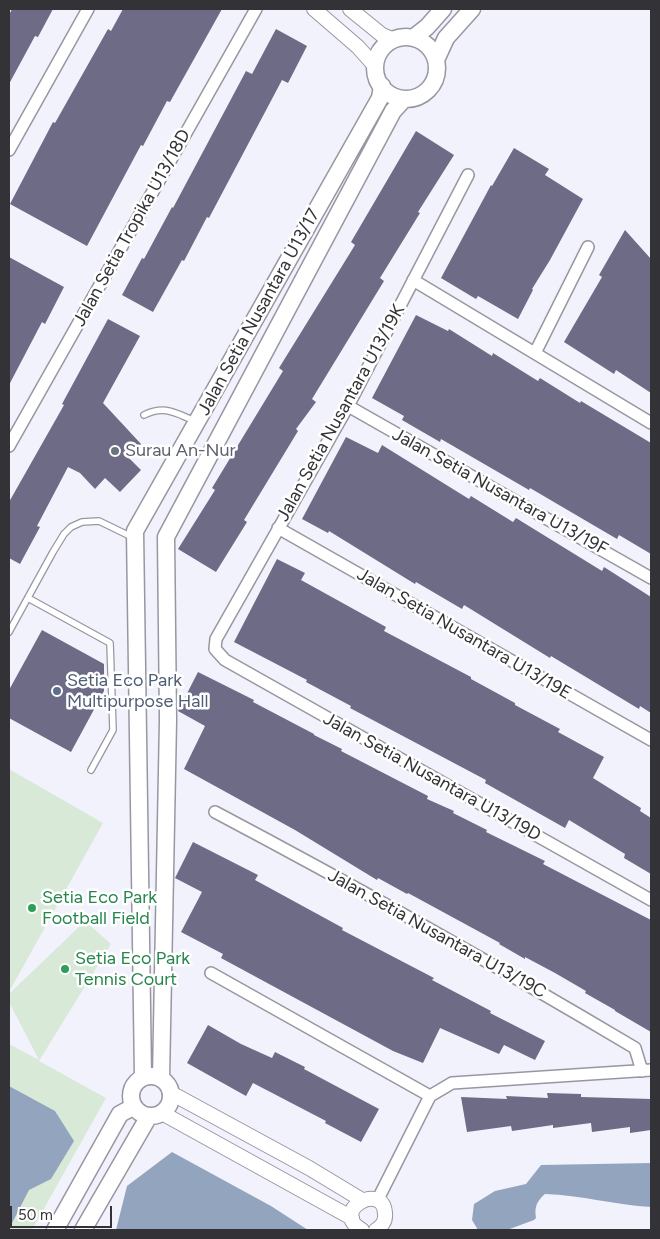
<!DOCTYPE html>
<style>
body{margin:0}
#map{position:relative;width:660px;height:1239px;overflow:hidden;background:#f2f2fd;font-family:Figtree,sans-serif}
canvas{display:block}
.frame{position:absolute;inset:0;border:10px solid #333337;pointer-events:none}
.scale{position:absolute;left:10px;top:1206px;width:102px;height:22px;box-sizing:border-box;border:2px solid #333337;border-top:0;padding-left:6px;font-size:15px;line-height:18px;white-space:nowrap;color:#333337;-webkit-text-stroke:4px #fff;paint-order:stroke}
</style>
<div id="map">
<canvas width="660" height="1239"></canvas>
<div class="frame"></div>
<div class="scale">50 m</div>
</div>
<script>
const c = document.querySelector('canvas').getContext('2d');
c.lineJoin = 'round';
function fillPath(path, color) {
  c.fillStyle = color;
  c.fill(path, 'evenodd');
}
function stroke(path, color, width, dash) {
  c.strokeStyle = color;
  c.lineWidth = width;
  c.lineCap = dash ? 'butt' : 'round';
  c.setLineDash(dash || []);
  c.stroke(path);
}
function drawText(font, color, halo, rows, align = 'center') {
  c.font = font + ' Figtree,sans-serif';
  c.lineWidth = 5;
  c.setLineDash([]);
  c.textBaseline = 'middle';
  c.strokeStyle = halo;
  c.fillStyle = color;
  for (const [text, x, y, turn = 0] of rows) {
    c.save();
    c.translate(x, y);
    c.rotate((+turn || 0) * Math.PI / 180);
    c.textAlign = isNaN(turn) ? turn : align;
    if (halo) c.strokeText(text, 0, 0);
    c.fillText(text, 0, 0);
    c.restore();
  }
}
const green = new Path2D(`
 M 9,769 L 103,823 L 9,992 Z
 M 85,921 L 111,944 L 39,1061 L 106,1098 L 32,1230 L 9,1230 L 9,1044 L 39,1060 L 9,1002 L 9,994 Z`);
const water = new Path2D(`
 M 9,1086 L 55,1111 L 74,1141 L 51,1179 L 29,1190 L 9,1229 Z
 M 172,1152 L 271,1206 L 308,1230 L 116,1230 L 127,1186 Z
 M 651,1163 L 651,1207 C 615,1205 581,1195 545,1194 C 537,1201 534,1207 536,1218 L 534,1220 L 507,1230 L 478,1230 L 472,1220 L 474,1204 L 495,1191 L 526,1184 L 541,1165 Z`);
const building = new Path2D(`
 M 12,9 L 53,9 L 38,37 L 35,36 L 9,84 L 9,15 Z
 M 123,9 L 222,9 L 170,102 L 167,101 L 143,146 L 141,145 L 87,246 L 10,204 L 53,122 L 55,123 L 108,29 L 111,31 Z
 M 276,29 L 307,46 L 288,83 L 282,80 L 209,218 L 207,217 L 184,261 L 182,260 L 153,312 L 122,295 L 142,258 L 144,259 L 172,207 L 173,208 L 246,71 L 252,74 Z
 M 416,131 L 454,155 L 418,212 L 420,213 L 380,278 L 384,281 L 312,399 L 316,402 L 296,429 L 298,431 L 244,520 L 247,522 L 216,572 L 178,549 L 215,490 L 212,488 L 283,371 L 279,368 L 355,245 L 351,242 Z
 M 514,148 L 549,169 L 545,175 L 583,199 L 550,260 L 532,289 L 533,290 L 518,319 L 478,296 L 476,299 L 441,278 L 491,185 L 492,186 Z
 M 625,230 L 651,259 L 651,393 L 616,370 L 614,374 L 564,342 L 602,277 L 599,275 Z
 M 9,257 L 64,287 L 45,324 L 42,322 L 9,385 Z
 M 416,315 L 448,331 L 449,329 L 492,356 L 493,353 L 538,381 L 540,378 L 580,403 L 581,401 L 651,443 L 651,554 L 619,535 L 617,539 L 530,488 L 529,490 L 441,439 L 440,442 L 402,420 L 404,416 L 372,398 Z
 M 108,319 L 140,336 L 103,403 L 141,444 L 128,457 L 141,470 L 120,492 L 105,478 L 95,489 L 80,473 L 68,467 L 37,526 L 40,527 L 20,564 L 9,558 L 9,502 L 64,405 L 62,404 Z
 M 346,437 L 378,453 L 382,445 L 469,499 L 471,496 L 513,522 L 516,518 L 602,571 L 604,567 L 651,597 L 651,713 L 640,706 L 639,709 L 551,656 L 550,658 L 464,605 L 462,609 L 416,582 L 415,584 L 329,531 L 328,533 L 302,519 Z
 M 277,559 L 305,573 L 301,580 L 386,627 L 384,631 L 471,677 L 471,679 L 515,703 L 515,705 L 560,729 L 558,732 L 604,757 L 593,778 L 641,808 L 640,811 L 651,818 L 651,874 L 624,858 L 625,854 L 569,820 L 565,828 L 485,783 L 486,780 L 350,708 L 351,706 L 306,682 L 307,680 L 234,642 Z
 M 42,630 L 104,664 L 104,691 L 71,752 L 9,718 L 9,690 Z
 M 198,672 L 254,700 L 253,702 L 314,734 L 314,735 L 342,749 L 341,751 L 428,796 L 427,799 L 454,811 L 453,813 L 487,830 L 486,832 L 545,861 L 543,864 L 651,920 L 651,1032 L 615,1011 L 615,1010 L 585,993 L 586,991 L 555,973 L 525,957 L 525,959 L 499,944 L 500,943 L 408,893 L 407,894 L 378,878 L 377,880 L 295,830 L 184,769 L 205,726 L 178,711 Z
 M 193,842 L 258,875 L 255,880 L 343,928 L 342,930 L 434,978 L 432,980 L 491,1011 L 490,1013 L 545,1041 L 535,1060 L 504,1045 L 499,1054 L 440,1028 L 423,1063 L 393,1051 L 221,958 L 223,954 L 181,932 L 202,892 L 175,878 Z
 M 208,1025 L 241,1044 L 272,1058 L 275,1052 L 305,1067 L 304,1069 L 379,1109 L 361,1142 L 325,1123 L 326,1121 L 253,1083 L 246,1096 L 187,1063 Z
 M 547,1093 L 581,1094 L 581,1097 L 651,1099 L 651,1130 L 630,1133 L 630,1127 L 592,1132 L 591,1123 L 553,1128 L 553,1125 L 512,1131 L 511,1126 L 467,1132 L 461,1097 L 507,1099 L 506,1096 L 548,1098 Z`);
const service = new Path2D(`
 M 144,415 C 165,405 175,413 195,421
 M 28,598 L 110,643 L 113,730 L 91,770
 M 9,632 L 53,552 L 64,534 L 71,527 L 82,522 L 99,521 L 132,537`);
const minor = new Path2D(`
 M 9,150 L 88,9
 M 468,175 L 348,406 L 216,639 L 215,649 L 225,660 L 651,900
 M 413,280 L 651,423
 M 535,353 L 588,247
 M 348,406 L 651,578
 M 9,446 L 256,9
 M 278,528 L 651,740
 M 215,812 C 357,887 497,966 635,1048 L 642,1071
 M 211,973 L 430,1096
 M 377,1201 L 430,1096 L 452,1083 L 651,1070`);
const tertiary = new Path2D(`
 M 314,9 L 358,47 L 375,66
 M 350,9 L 382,35 L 394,40
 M 171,1093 L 309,1168 L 362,1200
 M 162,1113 L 352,1218
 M 362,1230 C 328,1211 384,1180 385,1214 C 386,1221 381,1227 376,1230`);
const secondary = new Path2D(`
 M375 68a31 31 0 1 1 62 0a31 31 0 1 1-62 0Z
 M 413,38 L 427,27 L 443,9
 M 436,60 L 446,38 L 472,9
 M131 1096a20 20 0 1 1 40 0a20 20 0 1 1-40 0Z
 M 143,1077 L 135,531 L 380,98 L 382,86
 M 161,1078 L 168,720 L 166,537 L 393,111 L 404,99
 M 55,1230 L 120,1114 L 133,1107
 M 83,1230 L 149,1116`);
const markers = [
 [115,451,5,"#6b7280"],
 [57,691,5,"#5c6f8a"],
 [32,908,5,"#2e9e5b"],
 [65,969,5,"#2e9e5b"]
];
const streetNames = [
 ["Jalan Setia Tropika U13/18D",132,228,-61],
 ["Jalan Setia Nusantara U13/17",259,312,-61],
 ["Jalan Setia Nusantara U13/19K",341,413,-61],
 ["Jalan Setia Nusantara U13/19F",500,492,29],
 ["Jalan Setia Nusantara U13/19E",464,634,30],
 ["Jalan Setia Nusantara U13/19D",432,777,29],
 ["Jalan Setia Nusantara U13/19C",437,934,29]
];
const worshipNames = [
 ["Surau An-Nur",125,451]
];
const serviceNames = [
 ["Setia Eco Park",67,681],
 ["Multipurpose Hall",67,702]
];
const leisureNames = [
 ["Setia Eco Park",42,898],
 ["Football Field",42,919],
 ["Setia Eco Park",75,959],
 ["Tennis Court",75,980]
];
fillPath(green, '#d9e9d8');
fillPath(water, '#93a5be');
fillPath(building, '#6d6b86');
stroke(service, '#9897a1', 8);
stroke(minor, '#9897a1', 14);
stroke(tertiary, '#9897a1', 16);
stroke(secondary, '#9897a1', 19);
stroke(service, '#fff', 5.5);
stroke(minor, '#fff', 11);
stroke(tertiary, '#fff', 14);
stroke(secondary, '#fff', 16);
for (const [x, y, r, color] of markers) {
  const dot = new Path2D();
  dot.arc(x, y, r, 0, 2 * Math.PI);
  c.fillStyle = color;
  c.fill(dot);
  stroke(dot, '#fff', 2);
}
drawText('18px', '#333337', '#fff', streetNames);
drawText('18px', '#5b616d', '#fff', worshipNames, 'left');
drawText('18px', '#4e5e75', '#fff', serviceNames, 'left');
drawText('18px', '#27864d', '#fff', leisureNames, 'left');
</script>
